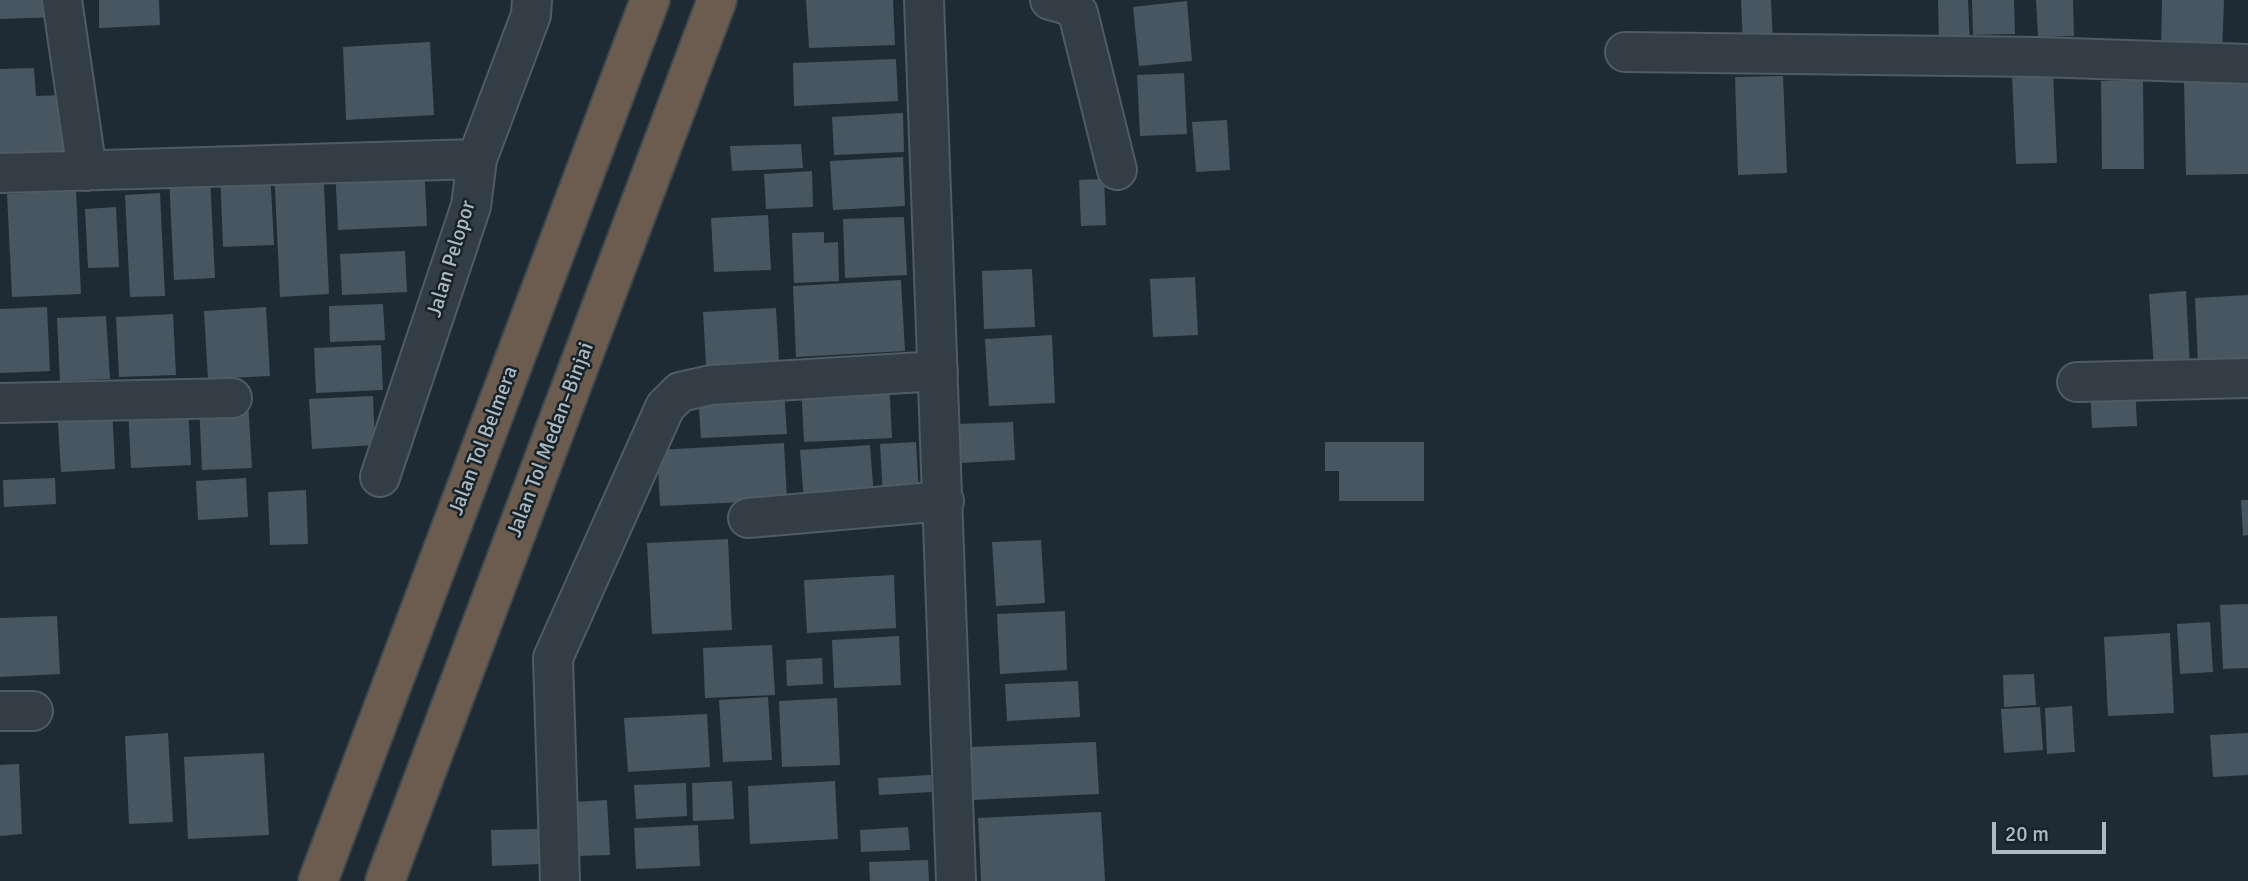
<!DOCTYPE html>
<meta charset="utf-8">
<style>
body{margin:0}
#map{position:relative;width:2248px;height:881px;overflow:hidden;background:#1f2b34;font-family:Signika,sans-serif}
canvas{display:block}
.scale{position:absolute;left:1992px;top:822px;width:114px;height:32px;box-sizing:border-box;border:4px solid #acb8c2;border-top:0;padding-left:9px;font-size:21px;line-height:24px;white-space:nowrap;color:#acb8c2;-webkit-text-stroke:5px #182229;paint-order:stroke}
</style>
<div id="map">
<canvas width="2248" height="881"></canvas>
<div class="scale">20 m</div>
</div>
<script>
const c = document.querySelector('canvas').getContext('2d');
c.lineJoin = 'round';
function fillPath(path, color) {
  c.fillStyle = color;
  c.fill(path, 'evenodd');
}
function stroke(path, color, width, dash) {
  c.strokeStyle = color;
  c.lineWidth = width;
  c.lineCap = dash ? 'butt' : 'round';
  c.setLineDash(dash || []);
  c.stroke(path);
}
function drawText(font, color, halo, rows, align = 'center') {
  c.font = font + ' Signika,sans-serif';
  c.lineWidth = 5;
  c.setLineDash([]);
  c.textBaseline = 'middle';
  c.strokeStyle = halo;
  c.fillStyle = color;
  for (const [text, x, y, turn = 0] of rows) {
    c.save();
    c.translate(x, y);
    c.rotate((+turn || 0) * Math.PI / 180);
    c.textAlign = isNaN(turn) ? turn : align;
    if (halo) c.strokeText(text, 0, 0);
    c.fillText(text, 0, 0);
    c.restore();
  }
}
const building = new Path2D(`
 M 0,0 L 56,0 L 57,17 L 0,19 Z
 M 99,0 L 159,0 L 160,25 L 99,28 Z
 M 806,0 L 893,0 L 895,45 L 809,48 Z
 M 1741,0 L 1771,0 L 1773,43 L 1743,45 Z
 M 1938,0 L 1968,0 L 1970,45 L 1939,47 Z
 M 1972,0 L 2014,0 L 2015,34 L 1973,35 Z
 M 2036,0 L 2073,0 L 2074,36 L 2038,37 Z
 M 2162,0 L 2224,0 L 2222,53 L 2161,52 Z
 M 1187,1 L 1192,61 L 1139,66 L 1133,7 Z
 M 430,42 L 434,115 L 346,120 L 343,47 Z
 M 896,59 L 898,101 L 794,106 L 793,63 Z
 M 34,68 L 36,96 L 63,95 L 65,152 L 0,155 L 0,69 Z
 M 1184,73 L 1187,134 L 1140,136 L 1137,75 Z
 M 2053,73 L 2057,163 L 2016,164 L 2012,75 Z
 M 1783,76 L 1787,173 L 1738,175 L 1735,77 Z
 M 2143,80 L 2144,169 L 2102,169 L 2101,81 Z
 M 2248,81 L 2248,174 L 2186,175 L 2184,82 Z
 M 903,113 L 904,152 L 834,155 L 832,117 Z
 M 1227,120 L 1230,170 L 1196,172 L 1192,122 Z
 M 801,144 L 803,168 L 732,171 L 730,146 Z
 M 903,157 L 905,206 L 833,210 L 830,161 Z
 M 424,161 L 427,226 L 338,230 L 335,166 Z
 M 323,165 L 329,294 L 280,297 L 274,167 Z
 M 270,169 L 274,245 L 223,247 L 220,171 Z
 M 812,171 L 813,207 L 766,209 L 764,174 Z
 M 210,176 L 215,278 L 174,280 L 169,178 Z
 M 1104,179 L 1106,225 L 1081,226 L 1079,180 Z
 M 76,190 L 81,294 L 12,297 L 7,194 Z
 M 160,193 L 165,296 L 130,297 L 125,195 Z
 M 116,207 L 119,267 L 88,268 L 85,209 Z
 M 768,215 L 771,270 L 714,272 L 711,218 Z
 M 904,217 L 907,275 L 845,278 L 843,219 Z
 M 824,232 L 824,243 L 838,242 L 839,281 L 794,283 L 792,233 Z
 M 405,251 L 407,292 L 342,295 L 340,254 Z
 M 1032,269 L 1035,327 L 984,329 L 982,271 Z
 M 1195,277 L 1198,335 L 1153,337 L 1150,279 Z
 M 901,280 L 905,351 L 796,357 L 793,286 Z
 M 2186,291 L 2190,367 L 2154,369 L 2149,294 Z
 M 2248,295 L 2248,361 L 2198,363 L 2195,298 Z
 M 383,304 L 385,340 L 330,342 L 329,306 Z
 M 47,307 L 50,371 L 0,373 L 0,309 Z
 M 266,307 L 270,376 L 208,379 L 204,311 Z
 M 776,308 L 779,361 L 706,365 L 703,312 Z
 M 173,314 L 176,375 L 119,377 L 116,317 Z
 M 106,316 L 110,379 L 60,381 L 57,318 Z
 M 1052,335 L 1055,403 L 989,406 L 985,339 Z
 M 381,345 L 383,390 L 316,393 L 314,348 Z
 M 889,380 L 892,438 L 804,442 L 801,384 Z
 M 2135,383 L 2137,426 L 2092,428 L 2090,385 Z
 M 784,390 L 787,434 L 701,438 L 698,394 Z
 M 373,396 L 375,445 L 312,449 L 309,399 Z
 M 248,400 L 252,468 L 202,470 L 199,403 Z
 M 188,405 L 191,465 L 131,468 L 128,408 Z
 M 112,406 L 115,469 L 61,472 L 57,408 Z
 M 1013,422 L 1015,460 L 959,463 L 958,424 Z
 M 916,442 L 919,495 L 883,497 L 880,444 Z
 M 1325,442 L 1424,442 L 1424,501 L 1339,501 L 1339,471 L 1325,471 Z
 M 784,443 L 787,500 L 660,506 L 657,450 Z
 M 870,445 L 874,497 L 804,502 L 800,450 Z
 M 55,478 L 56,504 L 4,507 L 3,480 Z
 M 246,478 L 248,517 L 198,520 L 196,481 Z
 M 306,490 L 308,544 L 270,545 L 268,492 Z
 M 2241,500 L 2248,500 L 2248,535 L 2243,536 Z
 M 728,539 L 732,630 L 652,634 L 647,543 Z
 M 1041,540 L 1045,603 L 996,606 L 992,542 Z
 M 894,575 L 896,628 L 807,633 L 804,580 Z
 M 2248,604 L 2248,668 L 2223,669 L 2220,605 Z
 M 1065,611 L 1067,670 L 1000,674 L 997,614 Z
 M 57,616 L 60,674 L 0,677 L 0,618 Z
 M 2210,622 L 2213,672 L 2180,674 L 2177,624 Z
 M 2170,633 L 2174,713 L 2108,716 L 2104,637 Z
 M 899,636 L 901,685 L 834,688 L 832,640 Z
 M 772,645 L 775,695 L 705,698 L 703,648 Z
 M 822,658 L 823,684 L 787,686 L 786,660 Z
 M 2034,674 L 2036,705 L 2004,707 L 2003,675 Z
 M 1078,681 L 1080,717 L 1007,721 L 1005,684 Z
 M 768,697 L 772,760 L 723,762 L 719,700 Z
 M 837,698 L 840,765 L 782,767 L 779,701 Z
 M 2072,706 L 2075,752 L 2047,754 L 2045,708 Z
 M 2040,707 L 2043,750 L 2004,753 L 2001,709 Z
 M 707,714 L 710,767 L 628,772 L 624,718 Z
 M 168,733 L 173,822 L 129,824 L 125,736 Z
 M 2248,733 L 2248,775 L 2213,777 L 2210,735 Z
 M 1096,742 L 1099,794 L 972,800 L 970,747 Z
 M 264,753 L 269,835 L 188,839 L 184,757 Z
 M 19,764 L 22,834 L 0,836 L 0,765 Z
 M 931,775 L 932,792 L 879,795 L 878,778 Z
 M 732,781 L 734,819 L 693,821 L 692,783 Z
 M 835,781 L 838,839 L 750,844 L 748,786 Z
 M 686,783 L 687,816 L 636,819 L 634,785 Z
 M 607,800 L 610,855 L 576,856 L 574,802 Z
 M 1101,812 L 1105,881 L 981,881 L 978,818 Z
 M 698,825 L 700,866 L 636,869 L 634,828 Z
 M 908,827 L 910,850 L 861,852 L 860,830 Z
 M 539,829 L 540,864 L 492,866 L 491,830 Z
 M 928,860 L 929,881 L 870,881 L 869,862 Z`);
const minor = new Path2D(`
 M 62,0 L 87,171
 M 924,0 L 956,881
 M 1050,0 L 1068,5 L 1078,13 L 1117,170
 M 1625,52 L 2038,57 L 2248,64
 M 0,173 L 477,159
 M 2077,382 L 2248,378
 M 0,403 L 232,398
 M 380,477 L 471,206 L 477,159 L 531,15 L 532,0
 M 748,518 L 944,501
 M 0,711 L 33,711
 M 560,881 L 553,658 L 665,407 L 680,392 L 711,385 L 938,371`);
const highway = new Path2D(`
 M 318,881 L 650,0
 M 385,881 L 717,0`);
const streetNames = [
 ["Jalan Pelopor",452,259,-73],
 ["Jalan Tol Medan–Binjai",551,440,-69],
 ["Jalan Tol Belmera",484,441,-69]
];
fillPath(building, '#475660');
stroke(minor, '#505b63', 42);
stroke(highway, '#3d484f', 42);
stroke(minor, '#323d45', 38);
stroke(highway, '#6b5c4f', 38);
drawText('21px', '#acb8c2', '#182229', streetNames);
</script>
